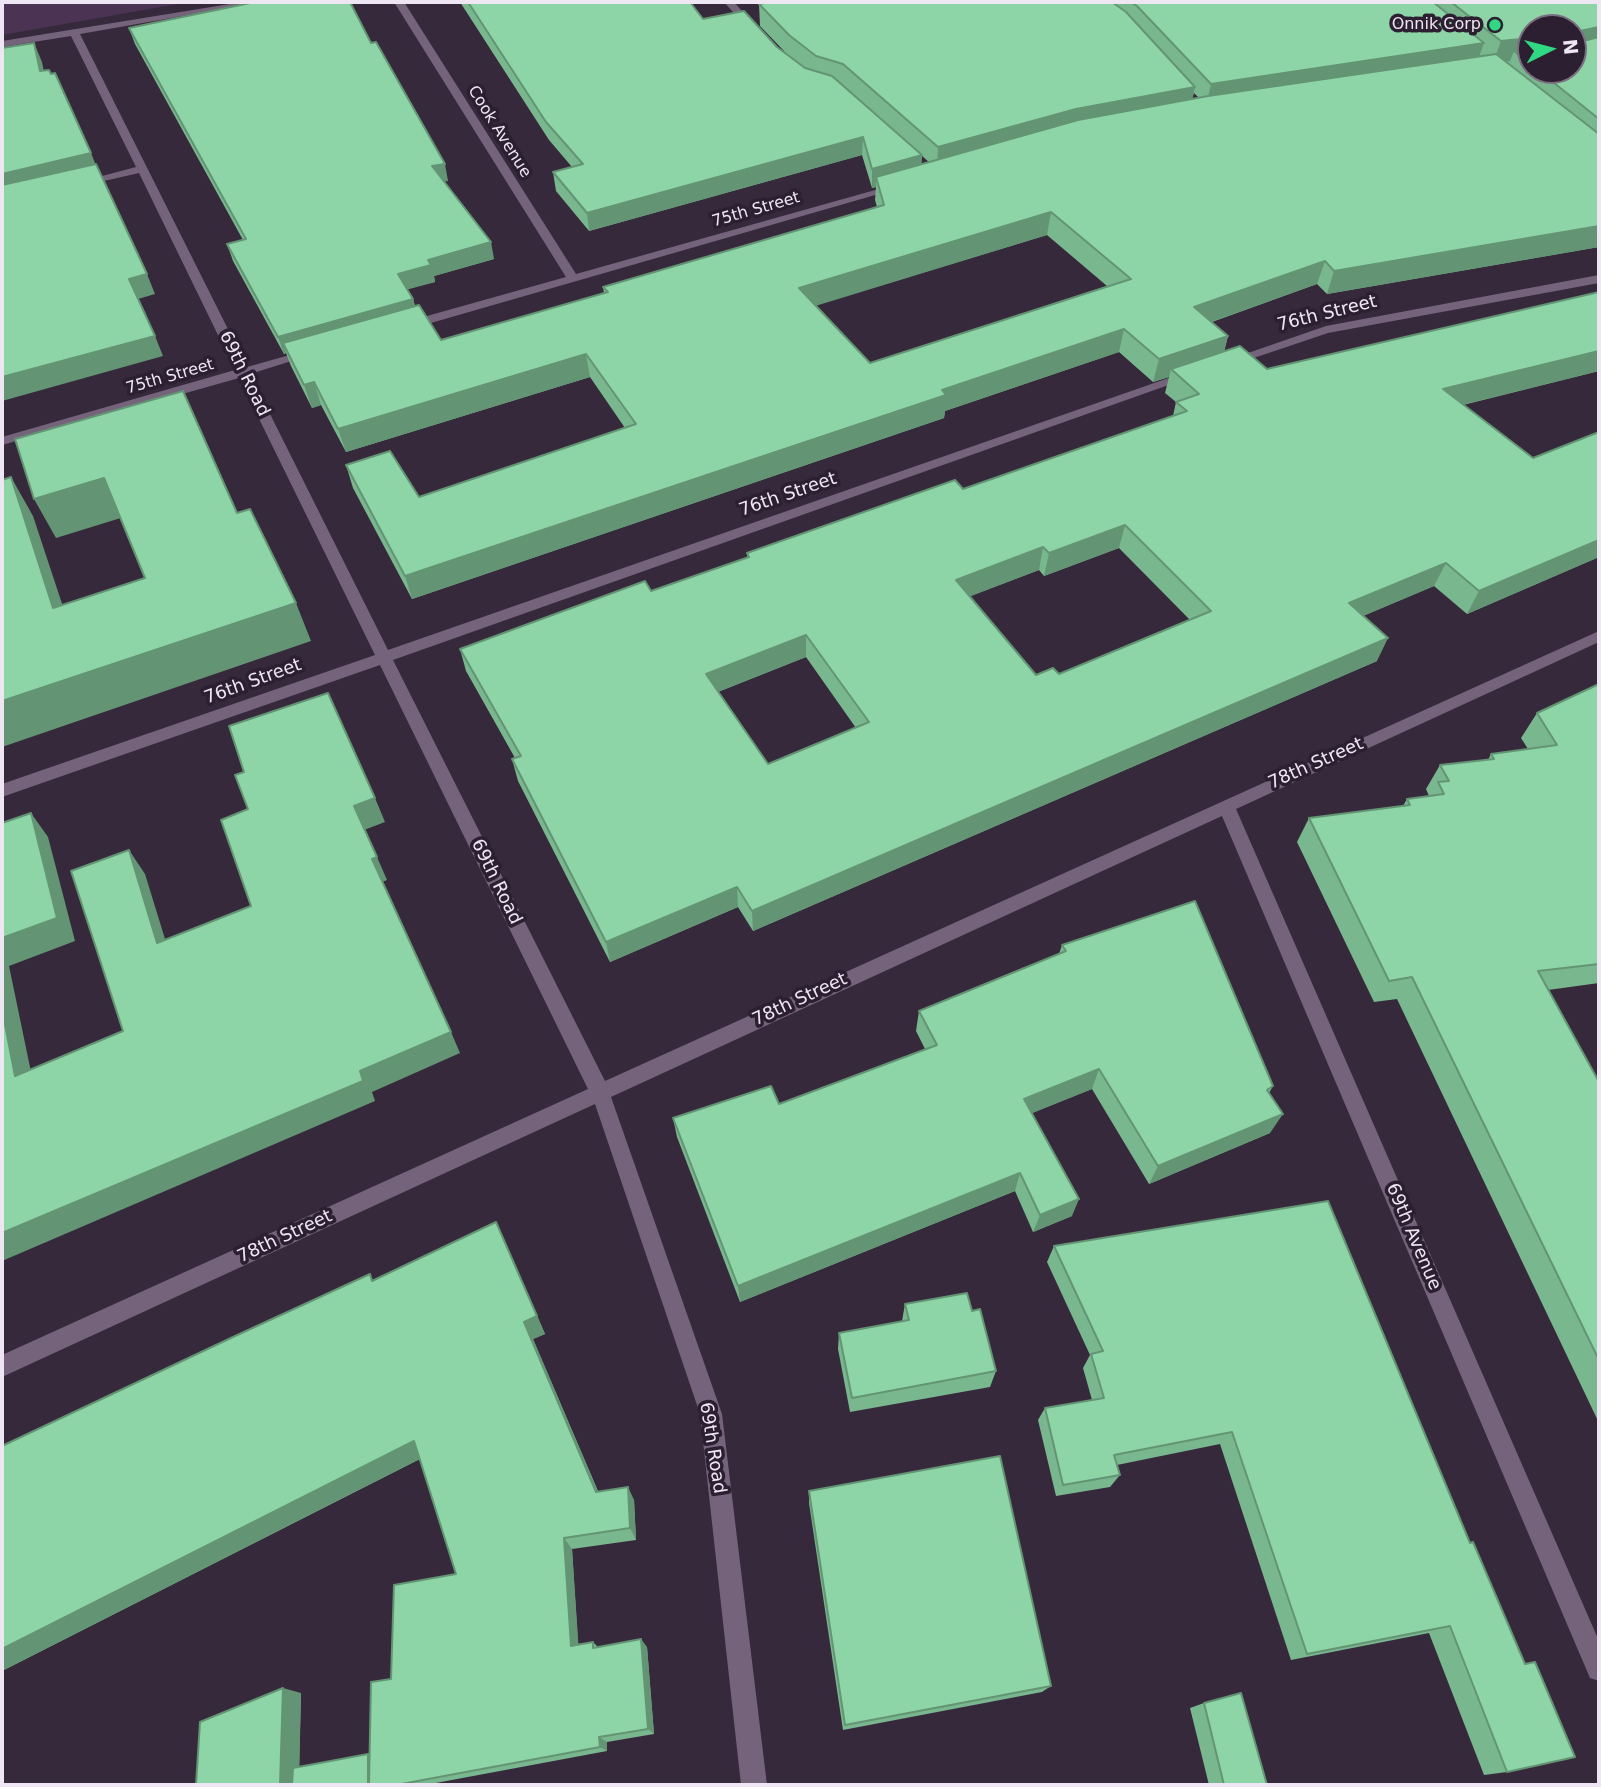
<!DOCTYPE html>
<style>
body{margin:0}
#map{position:relative;width:1601px;height:1787px;overflow:hidden;background:#37293c;font-family:"DejaVu Sans",sans-serif}
canvas{display:block}
.frame{position:absolute;inset:0;border:4px solid #efe6f3;pointer-events:none}
.north{position:absolute;left:1517px;top:14px;width:70px;height:70px;box-sizing:border-box;background:#2d1f32;border:2px solid #7b6f7f;border-radius:50%;rotate:84deg;font-size:19px;font-weight:700;line-height:28px;text-align:center;color:#efe6f3}
.north::after{content:'';display:block;margin:auto;width:24px;height:32px;background:#2fd883;clip-path:polygon(50% 0,100% 100%,50% 72%,0 100%)}
</style>
<div id="map">
<canvas width="1601" height="1787"></canvas>
<div class="frame"></div>
<div class="north">N</div>
</div>
<script>
const c = document.querySelector('canvas').getContext('2d');
c.lineJoin = 'round';
function fillPath(path, color) {
  c.fillStyle = color;
  c.fill(path, 'evenodd');
}
function stroke(path, color, width, dash) {
  c.strokeStyle = color;
  c.lineWidth = width;
  c.lineCap = dash ? 'butt' : 'round';
  c.setLineDash(dash || []);
  c.stroke(path);
}
function drawText(font, color, halo, rows, align = 'center') {
  c.font = font + ' "DejaVu Sans",sans-serif';
  c.lineWidth = 7;
  c.setLineDash([]);
  c.textBaseline = 'middle';
  c.strokeStyle = halo;
  c.fillStyle = color;
  for (const [text, x, y, turn = 0] of rows) {
    c.save();
    c.translate(x, y);
    c.rotate((+turn || 0) * Math.PI / 180);
    c.textAlign = isNaN(turn) ? turn : align;
    if (halo) c.strokeText(text, 0, 0);
    c.fillText(text, 0, 0);
    c.restore();
  }
}
const green = new Path2D(`
 M 2,2 L 189,2 L 2,35 Z`);
const minor = new Path2D(`
 M 242,2 L 263,2 L 80,34 L 247,367 L 311,349 L 317,353 L 250,374 L 388,650 L 1183,373 L 1188,372 L 1194,376 L 393,660 L 605,1081 L 1599,631 L 1599,642 L 1236,809 L 1599,1641 L 1599,1681 L 1590,1678 L 1222,816 L 611,1097 L 722,1414 L 767,1785 L 741,1785 L 700,1414 L 595,1104 L 2,1377 L 2,1355 L 588,1089 L 380,665 L 2,797 L 2,784 L 375,655 L 239,378 L 2,445 L 2,437 L 235,370 L 139,173 L 82,186 L 76,183 L 136,167 L 71,36 L 2,47 L 2,41 Z
 M 394,2 L 404,2 L 576,274 L 893,185 L 903,187 L 410,329 L 402,329 L 402,323 L 566,277 Z
 M 724,2 L 734,2 L 755,26 L 755,30 L 749,30 Z
 M 1599,275 L 1599,283 L 1328,333 L 1233,365 L 1222,362 L 1326,326 Z`);
const wall = new Path2D(`
 M 460,2 L 690,2 L 703,19 L 777,47 L 785,52 L 760,26 L 759,4 L 771,2 L 1599,2 L 1599,247 L 1327,294 L 1317,284 L 1212,322 L 1228,336 L 1224,352 L 1267,369 L 1599,292 L 1599,371 L 1463,405 L 1533,458 L 1599,432 L 1599,557 L 1467,614 L 1434,586 L 1363,616 L 1377,661 L 753,931 L 738,907 L 610,962 L 518,781 L 512,759 L 515,758 L 466,671 L 460,649 L 651,591 L 747,557 L 747,553 L 963,489 L 1173,416 L 1176,402 L 1165,393 L 1169,377 L 1153,382 L 1119,352 L 945,411 L 944,418 L 412,599 L 353,488 L 346,465 L 419,497 L 625,428 L 590,377 L 346,452 L 321,405 L 312,408 L 291,366 L 286,353 L 284,354 L 233,261 L 227,244 L 243,240 L 135,44 L 129,28 L 371,43 L 448,181 L 444,181 L 494,259 L 434,276 L 435,282 L 407,289 L 413,299 L 415,306 L 441,340 L 604,293 L 603,287 L 877,207 L 875,200 L 876,187 L 872,188 L 862,155 L 589,231 L 556,191 L 553,172 L 572,167 L 549,140 ZM 1531,28 L 1573,70 L 1531,70 ZM 1194,93 L 1198,97 L 1198,98 L 1192,99 ZM 922,156 L 929,162 L 921,164 ZM 1047,235 L 1107,286 L 870,363 L 816,305 ZM 1119,548 L 1190,620 L 1059,674 L 1036,675 L 970,596 L 1039,570 L 1044,576 ZM 806,657 L 856,728 L 768,764 L 718,692 Z
 M 1599,684 L 1599,983 L 1548,990 L 1599,1082 L 1599,1423 L 1397,999 L 1374,1002 L 1297,842 L 1309,818 L 1403,806 L 1407,799 L 1429,796 L 1426,789 L 1440,765 L 1488,760 L 1491,754 L 1528,749 L 1521,738 L 1537,713 Z
 M 1062,945 L 1273,1086 L 1269,1093 L 1270,1133 L 1149,1184 L 1092,1089 L 1031,1113 L 1072,1216 L 1033,1232 L 1015,1191 L 740,1302 L 677,1137 L 673,1118 L 779,1104 L 925,1049 L 916,1031 L 919,1011 L 1059,954 Z
 M 1328,1201 L 1507,1772 L 1484,1775 L 1429,1633 L 1291,1660 L 1220,1444 L 1117,1465 L 1120,1475 L 1110,1487 L 1056,1496 L 1038,1420 L 1045,1408 L 1092,1400 L 1083,1368 L 1090,1355 L 1047,1262 L 1054,1246 Z
 M 496,1222 L 545,1334 L 533,1339 L 598,1491 L 634,1500 L 636,1540 L 572,1549 L 578,1644 L 593,1642 L 598,1647 L 647,1647 L 654,1734 L 607,1742 L 607,1751 L 425,1785 L 196,1785 L 301,1693 L 299,1767 L 370,1755 L 391,1679 L 456,1574 L 420,1459 L 2,1671 L 2,1446 L 374,1280 Z
 M 905,1304 L 972,1311 L 996,1371 L 990,1387 L 850,1412 L 838,1349 L 839,1333 L 902,1321 Z
 M 809,1491 L 1051,1686 L 1042,1692 L 843,1730 L 809,1503 Z
 M 1204,1703 L 1267,1785 L 1209,1785 L 1190,1708 Z`);
const shadedWall = new Path2D(`
 M 1599,27 L 1599,46 L 1573,52 L 1580,31 Z
 M 1531,38 L 1531,58 L 1514,51 L 1510,61 L 1493,63 L 1501,41 Z
 M 34,43 L 42,62 L 48,91 L 40,71 Z
 M 1484,43 L 1476,65 L 1206,106 L 1211,84 Z
 M 1195,87 L 1190,109 L 937,169 L 938,147 L 1076,109 Z
 M 863,137 L 862,155 L 589,231 L 587,213 Z
 M 91,153 L 99,173 L 2,196 L 2,174 Z
 M 922,155 L 921,174 L 876,177 L 876,187 L 872,188 L 872,169 Z
 M 445,164 L 448,181 L 436,183 L 432,166 Z
 M 1051,212 L 1047,235 L 799,311 L 799,288 Z
 M 1599,226 L 1599,247 L 1327,294 L 1334,271 Z
 M 491,242 L 494,259 L 434,276 L 435,282 L 402,291 L 398,274 L 428,260 Z
 M 1325,261 L 1317,284 L 1188,330 L 1194,307 Z
 M 147,274 L 155,294 L 138,299 L 129,279 Z
 M 413,299 L 418,316 L 283,343 L 286,353 L 284,354 L 278,337 Z
 M 1124,329 L 1119,352 L 945,411 L 944,418 L 412,599 L 405,576 L 942,390 Z
 M 155,336 L 163,356 L 2,401 L 2,377 Z
 M 1228,336 L 1222,359 L 1171,369 L 1169,377 L 1153,382 L 1159,359 Z
 M 1599,351 L 1599,371 L 1433,412 L 1443,389 Z
 M 586,354 L 590,377 L 346,452 L 338,429 Z
 M 314,382 L 321,405 L 312,408 L 304,385 Z
 M 11,477 L 33,516 L 76,646 L 53,608 Z
 M 104,478 L 124,517 L 56,538 L 34,499 Z
 M 1125,525 L 1119,548 L 1044,576 L 1049,553 Z
 M 1599,540 L 1599,557 L 1467,614 L 1479,591 Z
 M 1043,547 L 1039,570 L 953,603 L 956,580 Z
 M 1446,563 L 1434,586 L 1339,626 L 1349,603 Z
 M 296,603 L 311,641 L 2,747 L 2,701 Z
 M 806,635 L 806,657 L 707,696 L 706,674 Z
 M 1388,638 L 1377,661 L 753,931 L 752,911 Z
 M 375,798 L 385,822 L 364,830 L 354,806 Z
 M 31,813 L 48,837 L 75,941 L 9,966 L 36,1096 L 15,1076 L 2,1009 L 2,938 Z
 M 129,850 L 145,874 L 173,965 L 157,943 Z
 M 377,857 L 387,880 L 382,882 L 372,859 Z
 M 737,887 L 738,907 L 610,962 L 606,942 Z
 M 451,1032 L 460,1053 L 372,1092 L 375,1101 L 2,1261 L 2,1233 L 360,1071 Z
 M 1099,1069 L 1092,1089 L 1018,1119 L 1024,1099 Z
 M 1283,1114 L 1270,1133 L 1149,1184 L 1158,1166 Z
 M 1020,1173 L 1015,1191 L 740,1302 L 738,1286 Z
 M 1079,1199 L 1072,1216 L 1033,1232 L 1040,1215 Z
 M 496,1222 L 545,1334 L 533,1339 L 603,1504 L 596,1492 L 524,1322 Z
 M 414,1441 L 427,1455 L 2,1671 L 2,1649 Z
 M 628,1487 L 634,1500 L 636,1540 L 630,1528 Z
 M 564,1538 L 572,1549 L 579,1653 L 571,1646 Z
 M 641,1639 L 647,1647 L 654,1734 L 648,1729 Z
 M 283,1688 L 301,1693 L 299,1785 L 280,1785 Z
 M 599,1737 L 607,1742 L 607,1751 L 600,1747 Z`);
const building = new Path2D(`
 M 255,2 L 350,2 L 371,43 L 376,42 L 445,164 L 432,166 L 491,242 L 428,260 L 431,265 L 398,274 L 413,299 L 278,337 L 227,244 L 246,239 L 129,28 Z
 M 468,2 L 690,2 L 703,19 L 744,11 L 777,47 L 805,68 L 832,76 L 922,155 L 872,169 L 863,137 L 587,213 L 553,172 L 583,164 L 546,122 Z
 M 771,2 L 1112,2 L 1126,12 L 1195,87 L 1076,109 L 938,147 L 843,64 L 816,56 L 789,35 L 759,4 Z
 M 1131,2 L 1433,2 L 1484,43 L 1211,84 L 1137,6 Z
 M 1451,2 L 1599,2 L 1599,27 L 1580,31 L 1583,41 L 1599,37 L 1599,119 L 1538,70 L 1573,70 L 1573,28 L 1531,28 L 1531,38 L 1501,41 Z
 M 34,43 L 40,71 L 49,70 L 51,74 L 55,73 L 91,153 L 2,174 L 2,48 Z
 M 1531,48 L 1531,65 L 1514,51 Z
 M 1496,54 L 1599,134 L 1599,226 L 1334,271 L 1325,261 L 1194,307 L 1228,336 L 1159,359 L 1124,329 L 942,390 L 946,395 L 405,576 L 346,465 L 390,451 L 419,497 L 636,424 L 586,354 L 338,429 L 314,382 L 304,385 L 283,343 L 419,305 L 441,340 L 608,292 L 603,287 L 884,205 L 876,177 L 1078,120 L 1208,96 ZM 1051,212 L 1131,279 L 870,363 L 799,288 Z
 M 96,164 L 147,274 L 129,279 L 155,336 L 2,377 L 2,185 Z
 M 1599,292 L 1599,351 L 1443,389 L 1533,458 L 1599,432 L 1599,540 L 1479,591 L 1446,563 L 1349,603 L 1388,638 L 752,911 L 737,887 L 606,942 L 512,759 L 521,756 L 460,649 L 645,581 L 651,591 L 749,557 L 747,553 L 955,480 L 963,489 L 1187,411 L 1176,402 L 1199,394 L 1171,369 L 1240,346 L 1267,369 ZM 1125,525 L 1211,611 L 1059,674 L 1053,668 L 1036,675 L 956,580 L 1043,547 L 1049,553 ZM 806,635 L 869,722 L 768,764 L 706,674 Z
 M 183,391 L 237,513 L 250,509 L 296,603 L 2,701 L 2,480 L 11,477 L 53,608 L 145,578 L 104,478 L 34,499 L 15,439 Z
 M 1599,684 L 1599,964 L 1538,971 L 1599,1082 L 1599,1360 L 1412,977 L 1389,981 L 1309,818 L 1410,805 L 1407,799 L 1444,794 L 1438,782 L 1449,781 L 1440,765 L 1494,759 L 1491,754 L 1557,745 L 1537,713 Z
 M 328,693 L 375,798 L 354,806 L 377,857 L 372,859 L 451,1032 L 360,1071 L 363,1081 L 2,1233 L 2,1009 L 15,1076 L 123,1031 L 71,871 L 129,850 L 157,943 L 251,906 L 221,820 L 248,809 L 235,775 L 244,772 L 229,726 Z
 M 31,813 L 57,918 L 2,938 L 2,823 Z
 M 1195,901 L 1273,1086 L 1267,1090 L 1283,1114 L 1158,1166 L 1099,1069 L 1024,1099 L 1079,1199 L 1040,1215 L 1020,1173 L 738,1286 L 673,1118 L 771,1086 L 779,1104 L 937,1045 L 919,1011 L 1066,951 L 1062,945 Z
 M 1328,1201 L 1470,1543 L 1473,1542 L 1525,1664 L 1535,1662 L 1575,1757 L 1507,1772 L 1450,1626 L 1307,1654 L 1232,1432 L 1114,1455 L 1120,1475 L 1063,1485 L 1045,1408 L 1104,1398 L 1091,1354 L 1103,1351 L 1054,1246 Z
 M 496,1222 L 537,1316 L 524,1322 L 596,1492 L 628,1487 L 630,1528 L 564,1538 L 571,1646 L 593,1642 L 593,1648 L 641,1639 L 648,1729 L 599,1737 L 600,1747 L 396,1785 L 369,1785 L 371,1682 L 391,1679 L 394,1585 L 456,1574 L 414,1441 L 2,1649 L 2,1446 L 233,1337 L 370,1274 L 372,1281 Z
 M 967,1293 L 972,1311 L 980,1309 L 996,1371 L 852,1398 L 839,1333 L 909,1320 L 905,1304 Z
 M 1000,1456 L 1051,1686 L 845,1725 L 809,1491 Z
 M 283,1688 L 280,1785 L 196,1785 L 200,1722 Z
 M 1241,1693 L 1267,1785 L 1224,1785 L 1204,1703 Z
 M 368,1754 L 368,1785 L 292,1785 L 293,1768 Z`);
const markers = [
 [1495,25,7,"#2fd883"]
];
const farPoinames = [
 ["Onnik Corp",1481,25]
];
const farStreetnames = [
 ["Cook Avenue",499,132,58],
 ["75th Street",756,210,-16],
 ["75th Street",170,377,-16]
];
const streetNames = [
 ["76th Street",1327,314,-14],
 ["69th Road",244,374,64],
 ["76th Street",788,495,-19],
 ["76th Street",253,682,-20],
 ["78th Street",1316,764,-24],
 ["69th Road",496,882,64],
 ["78th Street",800,1000,-25],
 ["78th Street",285,1237,-25],
 ["69th Avenue",1413,1237,67],
 ["69th Road",712,1448,81]
];
fillPath(green, '#4b3354');
fillPath(minor, '#75637c');
fillPath(wall, '#79b78f');
fillPath(shadedWall, '#639574');
fillPath(building, '#8dd5a6');
stroke(building, '#639574', 2);
for (const [x, y, r, color] of markers) {
  const dot = new Path2D();
  dot.arc(x, y, r, 0, 2 * Math.PI);
  c.fillStyle = color;
  c.fill(dot);
  stroke(dot, '#2d1f32', 2.5);
}
drawText('16px', '#efe6f3', '#2d1f32', farPoinames, 'right');
drawText('16px', '#efe6f3', '#2d1f32', farStreetnames);
drawText('18px', '#efe6f3', '#2d1f32', streetNames);
</script>
